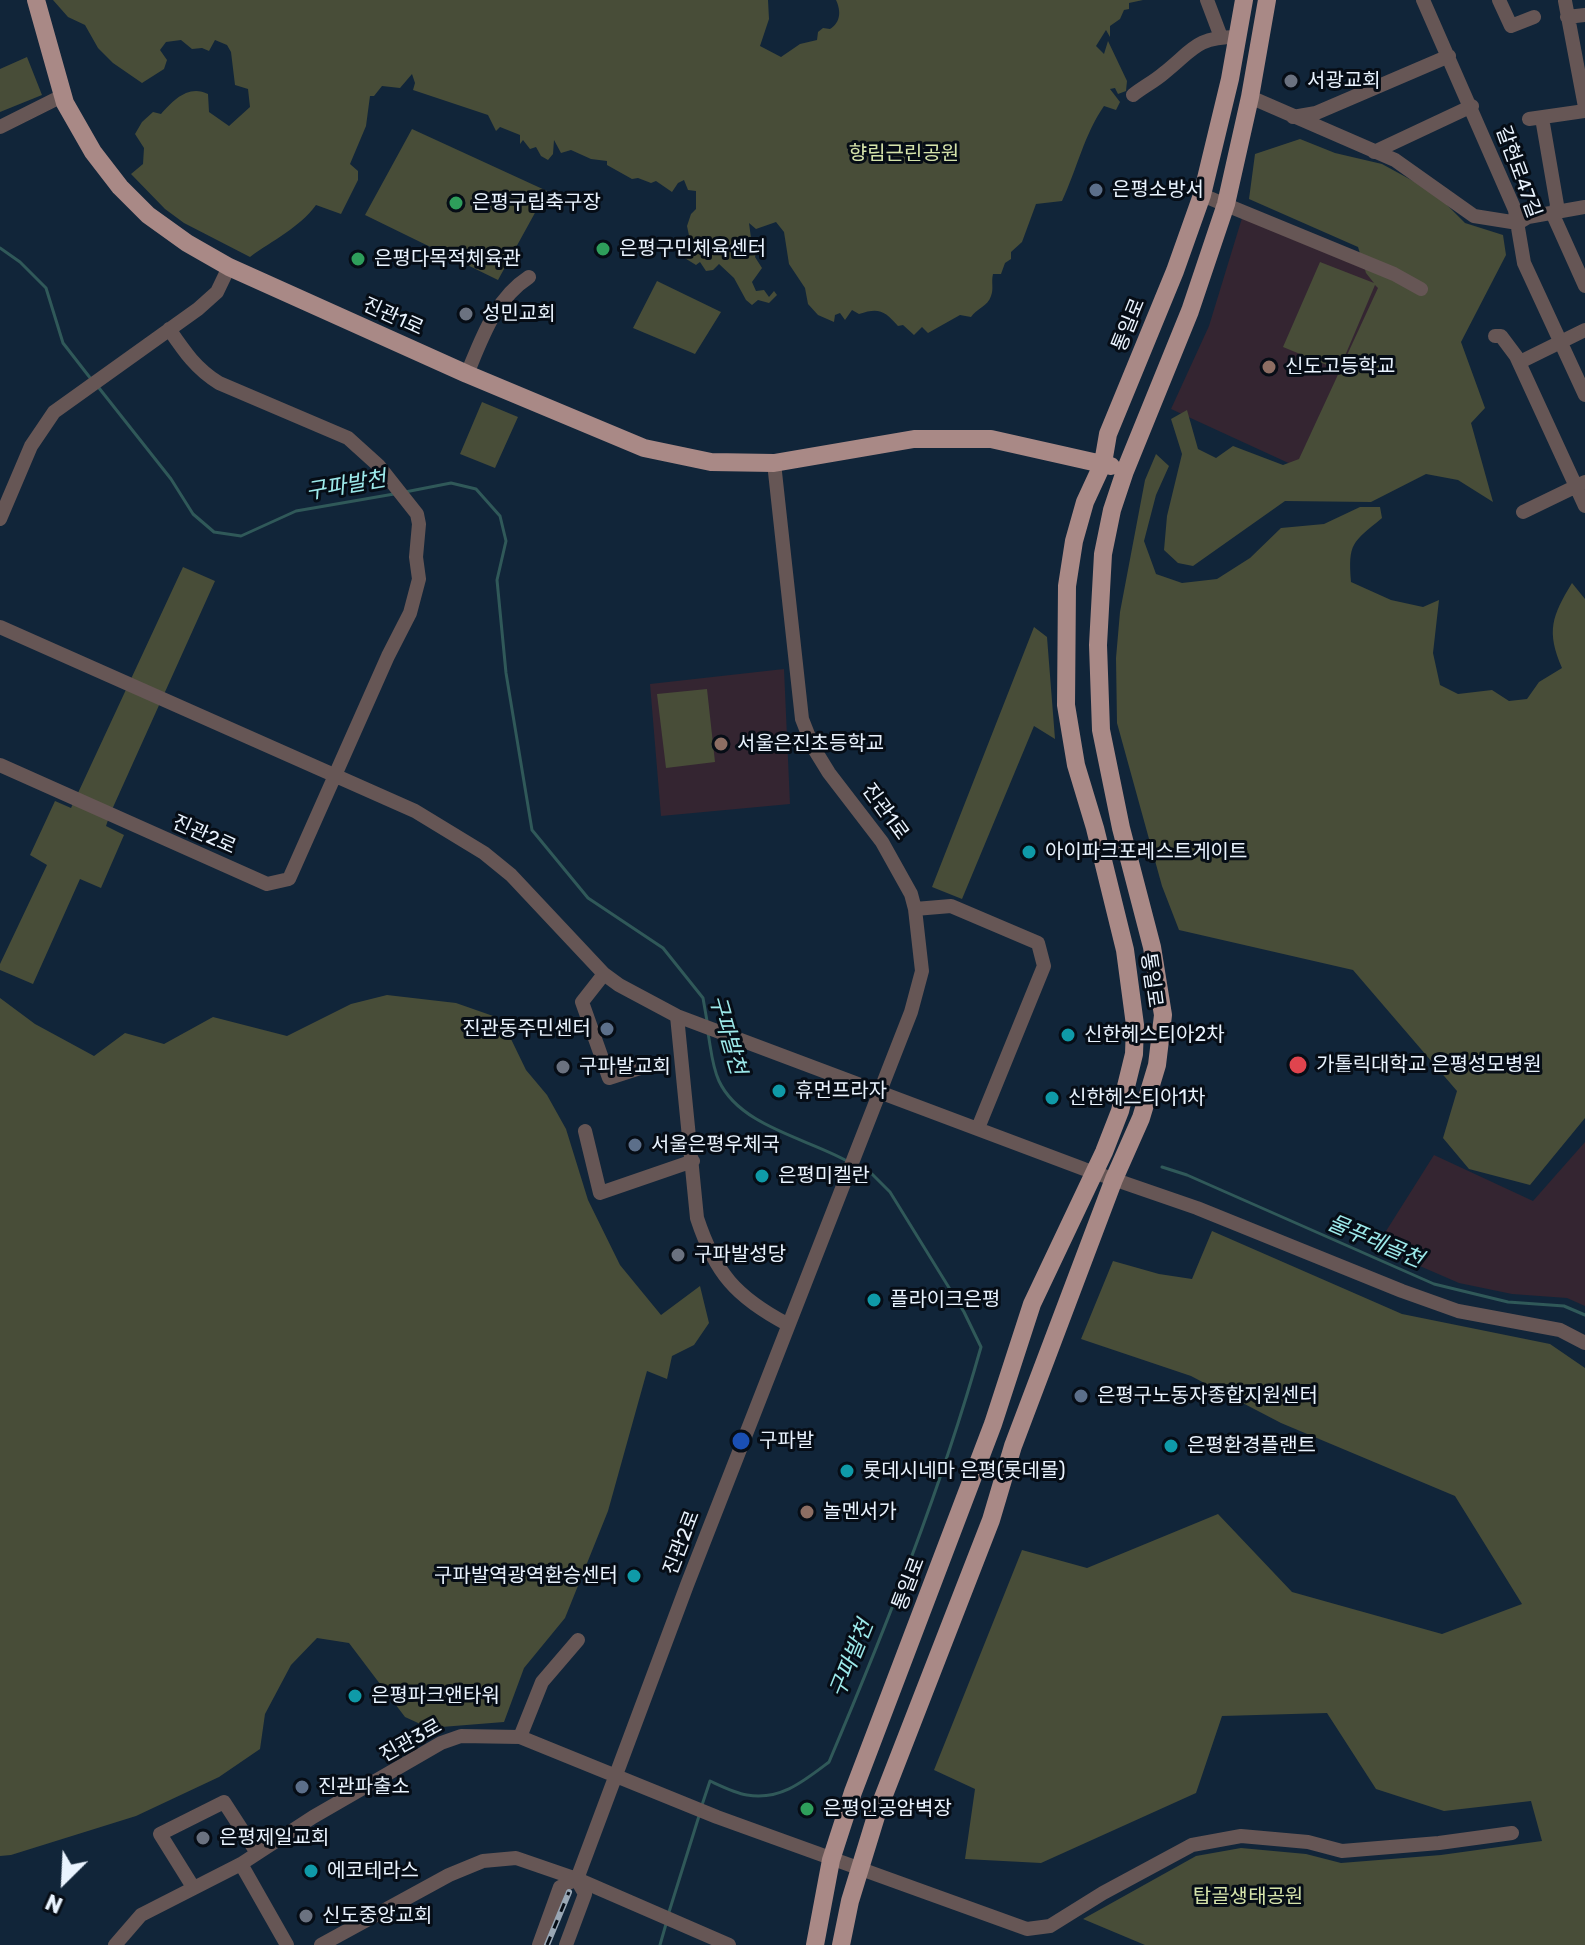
<!DOCTYPE html>
<meta charset="utf-8">
<style>
body{margin:0}
#map{position:relative;width:1585px;height:1945px;overflow:hidden;background:#112539;font-family:Rubik,sans-serif}
canvas{display:block}
.north{position:absolute;left:24px;top:1841px;width:80px;height:80px;-webkit-text-stroke:6px #060d16;paint-order:stroke;rotate:204deg;font-size:22px;font-weight:700;line-height:32px;text-align:center;color:#e9f3fe}
.north::after{content:'';display:block;margin:auto;width:28px;height:36px;background:#e9f3fe;clip-path:polygon(50% 0,100% 100%,50% 72%,0 100%)}
</style>
<div id="map">
<canvas width="1585" height="1945"></canvas>
<div class="north">N</div>
</div>
<script>
const c = document.querySelector('canvas').getContext('2d');
c.lineJoin = 'round';
function fillPath(path, color) {
  c.fillStyle = color;
  c.fill(path, 'evenodd');
}
function stroke(path, color, width, dash) {
  c.strokeStyle = color;
  c.lineWidth = width;
  c.lineCap = dash ? 'butt' : 'round';
  c.setLineDash(dash || []);
  c.stroke(path);
}
function drawText(font, color, halo, rows, align = 'center') {
  c.font = font + ' Rubik,"Noto Sans KR",sans-serif';
  c.lineWidth = 6;
  c.setLineDash([]);
  c.textBaseline = 'middle';
  c.strokeStyle = halo;
  c.fillStyle = color;
  for (const [text, x, y, turn = 0] of rows) {
    c.save();
    c.translate(x, y);
    c.rotate((+turn || 0) * Math.PI / 180);
    c.textAlign = isNaN(turn) ? turn : align;
    if (halo) c.strokeText(text, 0, 0);
    c.fillText(text, 0, 0);
    c.restore();
  }
}
const education = new Path2D(`
 M 1242,218 L 1387,278 L 1306,461 L 1295,466 L 1171,409 L 1209,326 Z
 M 784,669 L 790,804 L 661,816 L 650,684 Z
 M 1585,1142 L 1585,1306 L 1567,1298 L 1512,1294 L 1459,1283 L 1376,1247 L 1434,1155 L 1533,1201 Z`);
const green = new Path2D(`
 M 53,0 L 768,0 L 769,19 L 760,46 L 781,57 L 800,44 L 817,40 L 818,32 L 823,28 L 830,29 C 841,22 841,11 836,0 L 1143,0 L 1129,3 L 1129,9 L 1124,10 L 1120,19 L 1110,26 L 1110,37 L 1106,30 L 1096,46 L 1104,54 L 1108,41 L 1127,81 L 1126,91 L 1118,94 L 1115,88 L 1110,89 L 1120,102 L 1116,110 L 1104,106 C 1084,135 1077,169 1062,201 L 1036,204 L 1022,242 L 1011,252 L 1011,259 L 1005,263 L 1001,274 L 993,274 C 991,282 994,289 991,296 C 988,306 976,309 971,317 L 960,315 L 928,333 L 922,327 L 914,335 L 903,325 L 898,326 C 885,311 879,307 859,314 L 852,310 L 845,320 L 840,313 L 835,315 L 834,322 L 818,315 L 808,304 L 805,288 L 789,264 L 784,232 L 776,222 L 756,229 L 749,223 L 751,238 L 757,249 L 755,257 L 762,268 L 752,282 L 756,291 L 764,290 L 769,297 L 774,291 L 777,295 L 769,303 L 758,300 L 752,305 L 746,300 L 734,278 L 719,264 L 713,270 L 706,271 L 700,262 L 696,265 L 683,257 L 685,247 L 691,245 L 687,226 L 691,214 L 696,209 L 696,191 L 688,190 L 684,180 L 678,183 L 672,192 L 656,181 L 651,183 L 638,178 L 632,179 L 607,165 L 607,161 L 591,159 L 571,150 L 561,153 L 554,140 L 553,154 L 548,160 L 541,156 L 536,147 L 530,149 L 523,140 L 520,144 L 520,135 L 500,127 L 496,131 L 488,115 L 413,90 L 415,83 L 412,74 L 400,88 L 382,86 L 374,96 L 370,96 L 366,126 L 350,164 L 358,171 L 358,180 L 341,214 L 316,205 C 299,228 273,240 250,257 L 184,223 L 165,209 L 131,174 L 143,164 L 144,148 L 135,134 L 142,122 L 153,112 L 161,114 C 173,100 189,84 208,94 L 209,112 L 229,126 L 250,107 L 248,89 L 235,85 L 231,52 L 227,45 L 215,40 L 209,51 L 202,48 L 192,49 L 181,40 L 166,42 L 160,50 L 167,60 L 164,69 L 142,83 L 113,63 L 98,48 L 85,25 L 68,17 Z
 M 27,57 L 42,95 L 0,112 L 0,69 Z
 M 412,129 L 547,191 L 498,280 L 365,215 Z
 M 1300,139 L 1335,153 L 1382,164 L 1435,193 L 1465,223 L 1503,235 L 1506,255 L 1461,342 L 1485,408 L 1471,423 L 1493,502 L 1458,480 L 1426,474 L 1371,502 L 1285,501 L 1193,566 L 1178,563 L 1164,550 L 1167,516 L 1182,454 L 1171,419 L 1187,410 L 1198,449 L 1216,458 L 1233,446 L 1283,465 L 1299,459 L 1378,288 L 1375,285 L 1339,370 L 1283,347 L 1320,262 L 1374,283 L 1366,273 L 1358,247 L 1249,199 L 1255,154 Z
 M 657,281 L 721,312 L 695,354 L 633,328 Z
 M 482,402 L 518,417 L 495,468 L 460,454 Z
 M 1156,454 L 1169,466 L 1156,495 L 1144,541 L 1156,574 L 1182,583 L 1217,579 L 1250,558 L 1281,528 L 1324,524 L 1360,507 L 1380,507 L 1382,518 C 1352,543 1348,543 1351,582 L 1391,600 L 1423,607 L 1439,600 L 1433,653 L 1440,685 L 1458,694 L 1492,690 L 1509,701 L 1527,699 L 1539,682 L 1562,668 C 1546,631 1552,616 1572,583 L 1585,599 L 1585,1118 L 1530,1185 L 1469,1169 L 1443,1138 L 1457,1091 L 1353,970 L 1179,930 L 1162,886 L 1117,723 L 1116,658 L 1120,612 L 1145,480 Z
 M 183,567 L 215,581 L 110,814 L 106,826 L 124,835 L 101,888 L 80,879 L 33,984 L 0,970 L 0,964 L 47,865 L 30,855 L 55,801 L 71,808 Z
 M 1034,627 L 1047,637 L 1055,739 L 1034,726 L 962,899 L 932,887 Z
 M 707,689 L 715,762 L 666,768 L 657,694 Z
 M 387,995 L 456,1003 L 496,1017 L 511,1039 L 526,1070 L 547,1095 L 566,1129 L 588,1200 L 620,1265 L 661,1315 L 700,1286 L 709,1323 L 694,1345 L 672,1356 L 667,1379 L 647,1371 L 608,1511 L 565,1618 L 524,1668 L 504,1722 L 429,1728 L 405,1717 L 349,1643 L 317,1638 L 291,1665 L 265,1714 L 260,1749 L 219,1777 L 136,1816 L 11,1855 L 0,1856 L 0,998 L 35,1024 L 94,1056 L 125,1033 L 164,1044 L 213,1017 L 287,1036 L 351,1004 Z
 M 1212,1231 L 1402,1314 L 1550,1344 L 1585,1368 L 1585,1945 L 1145,1945 L 1083,1919 L 1196,1856 L 1241,1848 L 1306,1854 L 1341,1863 L 1441,1855 L 1542,1841 L 1531,1801 L 1444,1811 L 1376,1789 L 1327,1713 L 1222,1716 L 1196,1793 L 1041,1863 L 965,1859 L 975,1789 L 934,1770 L 1022,1550 L 1087,1568 L 1218,1514 L 1292,1592 L 1442,1634 L 1522,1604 L 1455,1496 L 1281,1423 L 1191,1376 L 1081,1339 L 1113,1261 L 1159,1274 L 1192,1279 Z`);
const stream = new Path2D(`
 M 0,248 L 20,262 L 46,288 L 63,343 L 91,379
 M 99,388 L 171,479 L 193,514 L 214,532 L 241,536 L 296,511 L 394,494
 M 405,492 L 451,483 L 476,489 L 500,516 L 506,541 L 497,580 L 506,673 L 532,830 L 588,898 L 663,948 L 703,998 L 707,1021
 M 708,1033 C 711,1049 712,1066 719,1081 C 740,1126 806,1138 847,1161
 M 1162,1167 L 1187,1175 L 1434,1284 L 1508,1302 L 1564,1306 L 1585,1315
 M 702,1805 L 710,1781 C 721,1786 735,1793 747,1795 C 780,1801 804,1781 829,1762 C 886,1627 941,1489 981,1347 L 964,1312 L 890,1192 L 872,1174 L 858,1166
 M 669,1912 L 699,1816
 M 660,1945 L 666,1924`);
const minor = new Path2D(`
 M 1207,0 L 1221,37
 M 1423,0 L 1515,210 L 1524,263 L 1585,395
 M 1499,0 L 1511,26 L 1534,17
 M 1565,1 L 1585,107
 M 1567,17 L 1585,15
 M 1133,95 C 1143,87 1155,81 1164,73 C 1193,50 1196,37 1236,37
 M 1250,97 L 1395,160 L 1474,216 L 1518,223 L 1528,217 L 1585,207
 M 1293,117 L 1316,113 L 1449,56
 M 1542,118 L 1557,205 L 1554,217 L 1585,286
 M 1529,119 L 1585,111
 M 0,127 L 62,96
 M 1374,152 L 1472,106
 M 1202,195 L 1394,274 L 1421,289
 M 1495,336 L 1501,336 L 1516,356 L 1585,506
 M 1520,362 L 1585,330
 M 467,374 C 482,338 495,299 529,277
 M 1523,512 L 1585,482
 M 0,519 L 31,446 L 54,412 L 198,309 L 217,292 L 229,267
 M 0,627 L 415,811 L 484,853 L 511,875 L 604,974 L 619,985 L 677,1016 L 1084,1169 L 1197,1208 L 1402,1291 L 1458,1311 L 1560,1330 L 1585,1343
 M 0,765 L 267,884 L 289,879 L 388,656 L 410,613 L 419,579 L 416,557 L 419,524 L 417,514 L 379,466 L 348,438 L 219,383 C 196,369 184,351 169,329
 M 915,909 L 951,906 L 1038,943 L 1044,966 L 978,1128
 M 604,974 L 582,1002 L 609,1078 L 643,1067
 M 677,1016 L 697,1218 C 715,1273 736,1297 787,1324
 M 585,1131 L 600,1193 L 693,1161
 M 520,1737 L 542,1682 L 578,1640
 M 241,1864 L 287,1945
 M 193,1887 L 160,1834 L 224,1802 L 257,1853
 M 115,1945 L 141,1915 L 241,1864 L 313,1817 L 441,1743 L 461,1736 L 520,1737 L 717,1817 L 1027,1929 L 1050,1926 L 1103,1893 L 1192,1845 L 1241,1836 L 1308,1842 L 1342,1851 L 1439,1843 L 1512,1833
 M 321,1945 L 449,1875 L 483,1861 L 516,1858 L 577,1879 L 729,1945
 M 539,1945 L 560,1887 L 577,1879 L 687,1585 L 911,1012 L 922,971 L 915,909 L 911,894 L 882,842 L 829,773 L 813,747 L 802,719 L 774,463
 M 566,1945 L 585,1894 L 577,1880`);
const major = new Path2D(`
 M 36,0 L 65,103 L 93,152 L 120,187 L 148,215 L 187,243 L 229,267 L 467,374 L 644,448 L 711,462 L 774,463 L 914,439 L 991,439 L 1111,466
 M 815,1945 L 831,1860 L 853,1792 L 993,1424 L 1032,1304 L 1104,1152 L 1120,1111 L 1134,1054 L 1135,1025 L 1125,950 L 1095,828 L 1076,765 L 1066,705 L 1067,586 L 1074,541 L 1085,502 L 1103,463 L 1108,434 L 1175,271 L 1202,195 L 1230,79 L 1244,0
 M 841,1945 L 850,1901 L 877,1813 L 991,1520 L 1013,1446 L 1114,1179 L 1141,1118 L 1157,1065 L 1163,1015 L 1152,947 L 1121,828 L 1101,730 L 1098,645 L 1103,554 L 1112,510 L 1125,471 L 1190,311 L 1226,204 L 1250,97 L 1267,0`);
const rail = new Path2D(`
 M 547,1945 L 569,1892`);
const markers = [
 [1291,81,8,"#6b7280"],
 [1096,190,8,"#5c6f8a"],
 [456,203,8,"#2e9e5b"],
 [603,249,8,"#2e9e5b"],
 [358,259,8,"#2e9e5b"],
 [466,314,8,"#6b7280"],
 [1269,367,8,"#8d6e63"],
 [721,744,8,"#8d6e63"],
 [1029,852,8,"#0f9aa8"],
 [607,1029,8,"#5c6f8a"],
 [1068,1035,8,"#0f9aa8"],
 [1298,1065,10,"#e0444e"],
 [563,1067,8,"#6b7280"],
 [779,1091,8,"#0f9aa8"],
 [1052,1098,8,"#0f9aa8"],
 [635,1145,8,"#5c6f8a"],
 [762,1176,8,"#0f9aa8"],
 [678,1255,8,"#6b7280"],
 [874,1300,8,"#0f9aa8"],
 [1081,1396,8,"#5c6f8a"],
 [741,1441,10,"#1a4fb4"],
 [1171,1446,8,"#0f9aa8"],
 [847,1471,8,"#0f9aa8"],
 [807,1512,8,"#8d6e63"],
 [634,1576,8,"#0f9aa8"],
 [355,1696,8,"#0f9aa8"],
 [302,1787,8,"#5c6f8a"],
 [807,1809,8,"#2e9e5b"],
 [203,1838,8,"#6b7280"],
 [311,1871,8,"#0f9aa8"],
 [306,1916,8,"#6b7280"]
];
const poiNames = [
 ["서광교회",1307,81],
 ["은평소방서",1112,190],
 ["은평구립축구장",472,203],
 ["은평구민체육센터",619,249],
 ["은평다목적체육관",374,259],
 ["성민교회",482,314],
 ["신도고등학교",1285,367],
 ["서울은진초등학교",737,744],
 ["아이파크포레스트게이트",1045,852],
 ["진관동주민센터",591,1029,"right"],
 ["신한헤스티아2차",1084,1035],
 ["가톨릭대학교 은평성모병원",1316,1065],
 ["구파발교회",579,1067],
 ["휴먼프라자",795,1091],
 ["신한헤스티아1차",1068,1098],
 ["서울은평우체국",651,1145],
 ["은평미켈란",778,1176],
 ["구파발성당",694,1255],
 ["플라이크은평",890,1300],
 ["은평구노동자종합지원센터",1097,1396],
 ["구파발",759,1441],
 ["은평환경플랜트",1187,1446],
 ["롯데시네마 은평(롯데몰)",863,1471],
 ["놀멘서가",823,1512],
 ["구파발역광역환승센터",618,1576,"right"],
 ["은평파크앤타워",371,1696],
 ["진관파출소",318,1787],
 ["은평인공암벽장",823,1809],
 ["은평제일교회",219,1838],
 ["에코테라스",327,1871],
 ["신도중앙교회",322,1916]
];
const parkNames = [
 ["향림근린공원",904,154],
 ["탑골생태공원",1248,1897]
];
const streetNames = [
 ["갈현로47길",1518,172,70],
 ["진관1로",393,317,24],
 ["통일로",1129,325,-68],
 ["진관1로",885,812,54],
 ["진관2로",204,835,24],
 ["통일로",1151,980,82],
 ["진관2로",682,1543,-69],
 ["통일로",909,1584,-69],
 ["진관3로",411,1741,-29]
];
const waterNames = [
 ["구파발천",346,486,-10],
 ["구파발천",727,1035,74],
 ["물푸레골천",1375,1242,23],
 ["구파발천",852,1659,-68]
];
fillPath(education, '#342531');
fillPath(green, '#484d38');
stroke(stream, '#305959', 3);
stroke(minor, '#665655', 14);
stroke(major, '#a98986', 18);
stroke(rail, '#99a7b5', 6);
stroke(rail, '#060d16', 3, [9]);
for (const [x, y, r, color] of markers) {
  const dot = new Path2D();
  dot.arc(x, y, r, 0, 2 * Math.PI);
  c.fillStyle = color;
  c.fill(dot);
  stroke(dot, '#060d16', 3);
}
drawText('20px', '#e9f3fe', '#060d16', poiNames, 'left');
drawText('20px', '#d5e3aa', '#060d16', parkNames);
drawText('20px', '#e9f3fe', '#060d16', streetNames);
drawText('italic 22px', '#9deaeb', '#060d16', waterNames);
</script>
